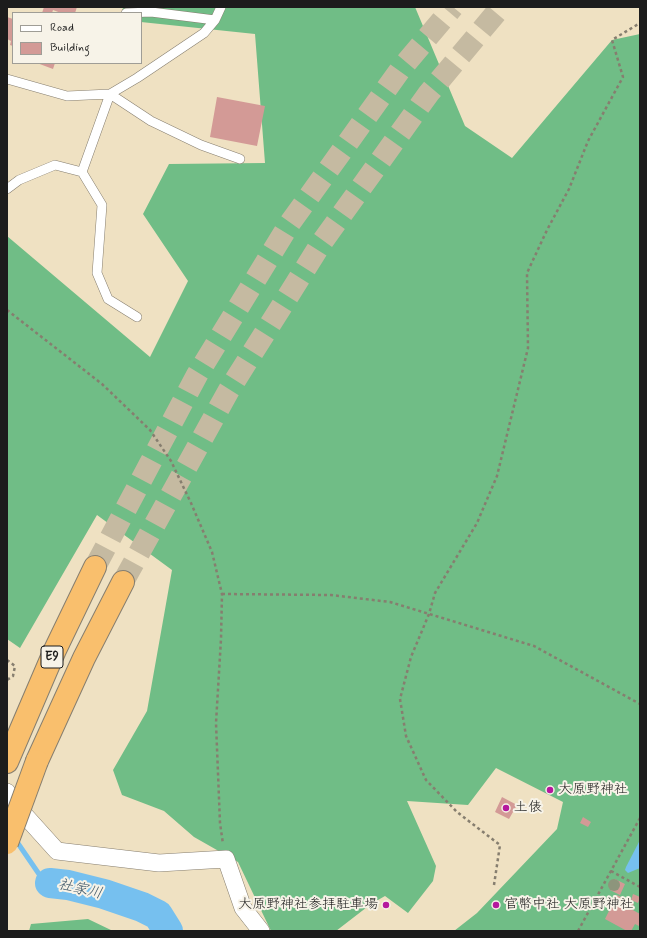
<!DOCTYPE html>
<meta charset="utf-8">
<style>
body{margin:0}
#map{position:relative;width:647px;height:938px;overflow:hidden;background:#efe1c2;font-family:Mynerve,sans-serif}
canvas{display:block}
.frame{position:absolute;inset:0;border:8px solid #1c1c1c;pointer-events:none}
.legend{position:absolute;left:12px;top:12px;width:130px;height:52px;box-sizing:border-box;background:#f7f3e8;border:1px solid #9f9d96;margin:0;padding:5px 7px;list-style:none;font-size:12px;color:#1c1c1c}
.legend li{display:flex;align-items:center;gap:8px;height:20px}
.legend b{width:20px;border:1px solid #9f9d96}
</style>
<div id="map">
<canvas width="647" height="938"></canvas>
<div class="frame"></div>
<ul class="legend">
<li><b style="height:5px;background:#fff"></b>Road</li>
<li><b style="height:11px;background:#d39a96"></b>Building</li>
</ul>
</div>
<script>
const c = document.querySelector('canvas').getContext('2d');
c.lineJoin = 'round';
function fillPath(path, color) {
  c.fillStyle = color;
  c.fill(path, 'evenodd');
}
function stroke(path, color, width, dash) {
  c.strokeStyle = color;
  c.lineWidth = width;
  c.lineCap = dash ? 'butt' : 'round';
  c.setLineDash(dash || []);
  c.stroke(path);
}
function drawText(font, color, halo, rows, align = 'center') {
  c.font = font + ' Mynerve,"Klee One",sans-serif';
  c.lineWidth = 4;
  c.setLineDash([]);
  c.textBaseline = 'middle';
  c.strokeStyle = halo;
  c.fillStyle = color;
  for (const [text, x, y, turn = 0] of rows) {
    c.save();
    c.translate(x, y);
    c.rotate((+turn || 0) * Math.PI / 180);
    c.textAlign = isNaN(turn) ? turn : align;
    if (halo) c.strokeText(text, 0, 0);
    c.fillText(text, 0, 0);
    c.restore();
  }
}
const forest = new Path2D(`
 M 123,7 L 415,7 L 465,126 L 512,158 L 612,40 L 640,34 L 640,931 L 454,931 L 477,913 L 557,829 L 563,802 L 496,768 L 468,805 L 407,801 L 436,866 L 433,881 L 408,913 L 385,896 L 371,904 L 336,931 L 271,931 L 238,862 L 194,837 L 164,811 L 122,795 L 113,770 L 147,711 L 172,570 L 97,515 L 20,648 L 7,639 L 7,236 L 150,357 L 188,281 L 143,214 L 169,164 L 265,163 L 255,34 L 141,22 L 141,13 L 122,13 Z
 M 88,919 L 113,931 L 29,931 L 31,924 Z`);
const water = new Path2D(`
 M 640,840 L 640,868 L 628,873 L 625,870 L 626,867 Z`);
const stream = new Path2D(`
 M 15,839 L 41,877 L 50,883`);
const river = new Path2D(`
 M 50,883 L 68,885 L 104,894 L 142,907 L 158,915 L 168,931`);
const building = new Path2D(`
 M 44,7 L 77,7 L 75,13 L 61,13 L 53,10 L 52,13 L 42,13 Z
 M 7,17 L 13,19 L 13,46 L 10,45 L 11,41 L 7,39 Z
 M 37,63 L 55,63 L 53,69 Z
 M 217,97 L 265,106 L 257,146 L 210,137 Z
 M 502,797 L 517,805 L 509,819 L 495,812 Z
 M 583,817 L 591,822 L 588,827 L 580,823 Z
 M 615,879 L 625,884 L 620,895 L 610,890 Z
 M 633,894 L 640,897 L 638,903 L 631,900 Z
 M 617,895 L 634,904 L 631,909 L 640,914 L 640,924 L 639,926 L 635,924 L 631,931 L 627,931 L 605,919 Z`);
const highwayTunnel = new Path2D(`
 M 95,567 L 197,375 L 290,223 L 400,70 L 453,7
 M 123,582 L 229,390 L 322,242 L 429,93 L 501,7`);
const path = new Path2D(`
 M 7,310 L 102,384 L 150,430 L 171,461 L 191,503 L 212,552 L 222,594 L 221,639 L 216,723 L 220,823 L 223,844
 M 222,594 L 331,595 L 390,602 L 534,646 L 640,704
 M 7,660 L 15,666 L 13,676 L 7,680
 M 611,871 L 640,887
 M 494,885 L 500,845 L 457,812 L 426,780 L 406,736 L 400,699 L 411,657 L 429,614 L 435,593 L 477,523 L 497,476 L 528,348 L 527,273 L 547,230 L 569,189 L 588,141 L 623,77 L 612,40 L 640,23
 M 578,931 L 640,818`);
const lane = new Path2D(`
 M 126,13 L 151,12 L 215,20
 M 7,79 L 67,96 L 110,94 L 137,78 L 204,33 L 215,20 L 221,7
 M 7,189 L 19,180 L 55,165 L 82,172
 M 137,317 L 108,299 L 97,273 L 102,205 L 82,172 L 110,94 L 151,121 L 201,145 L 240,159`);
const street = new Path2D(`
 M 7,792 L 11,800 L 57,851 L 159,863 L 226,859 L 243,908 L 261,931`);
const highway = new Path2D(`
 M 37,761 L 84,658 L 123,582
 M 7,762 L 55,650 L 95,567`);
const highwayBridge = new Path2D(`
 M 7,843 L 37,761`);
const trees = [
 [614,885]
];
const markers = [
 [550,790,4,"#b5179e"],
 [506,808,4,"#b5179e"],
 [386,905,4,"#b5179e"],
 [496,905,4,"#b5179e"]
];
const shields = [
 [52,657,22]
];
const shieldNames = [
 ["E9",52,657]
];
const poiNames = [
 ["大原野神社",558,790],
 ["土俵",514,808],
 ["大原野神社参拝駐車場",378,905,"right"],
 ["官幣中社 大原野神社",504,905]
];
const waterNames = [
 ["社家川",80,890,13]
];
fillPath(forest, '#70bd86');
fillPath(water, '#76c0ef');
stroke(stream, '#76c0ef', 5);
stroke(river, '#76c0ef', 30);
fillPath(building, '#d39a96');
stroke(highwayTunnel, '#c5baa1', 22, [22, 11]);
stroke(lane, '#867e6f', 10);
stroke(street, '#867e6f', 18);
stroke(highway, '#867e6f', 24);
stroke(path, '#867e6f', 2.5, [3, 3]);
stroke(lane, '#fff', 9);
stroke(street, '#fff', 17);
stroke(highway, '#f9bf6d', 22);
stroke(highwayBridge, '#867e6f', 24, []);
stroke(highwayBridge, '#f9bf6d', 22);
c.fillStyle = '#8d957c';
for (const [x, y] of trees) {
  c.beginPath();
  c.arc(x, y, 6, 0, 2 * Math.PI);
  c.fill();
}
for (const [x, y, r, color] of markers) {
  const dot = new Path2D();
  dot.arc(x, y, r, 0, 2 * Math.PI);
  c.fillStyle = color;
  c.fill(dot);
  stroke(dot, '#f7f3e8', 1.5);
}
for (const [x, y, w] of shields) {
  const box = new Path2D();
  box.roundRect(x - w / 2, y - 11, w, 22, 3);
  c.fillStyle = '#f7f3e8';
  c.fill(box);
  stroke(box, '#1c1c1c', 1);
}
drawText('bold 13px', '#1c1c1c', null, shieldNames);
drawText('14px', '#1c1c1c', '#f7f3e8', poiNames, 'left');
drawText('italic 15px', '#3c5566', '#f7f3e8', waterNames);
</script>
